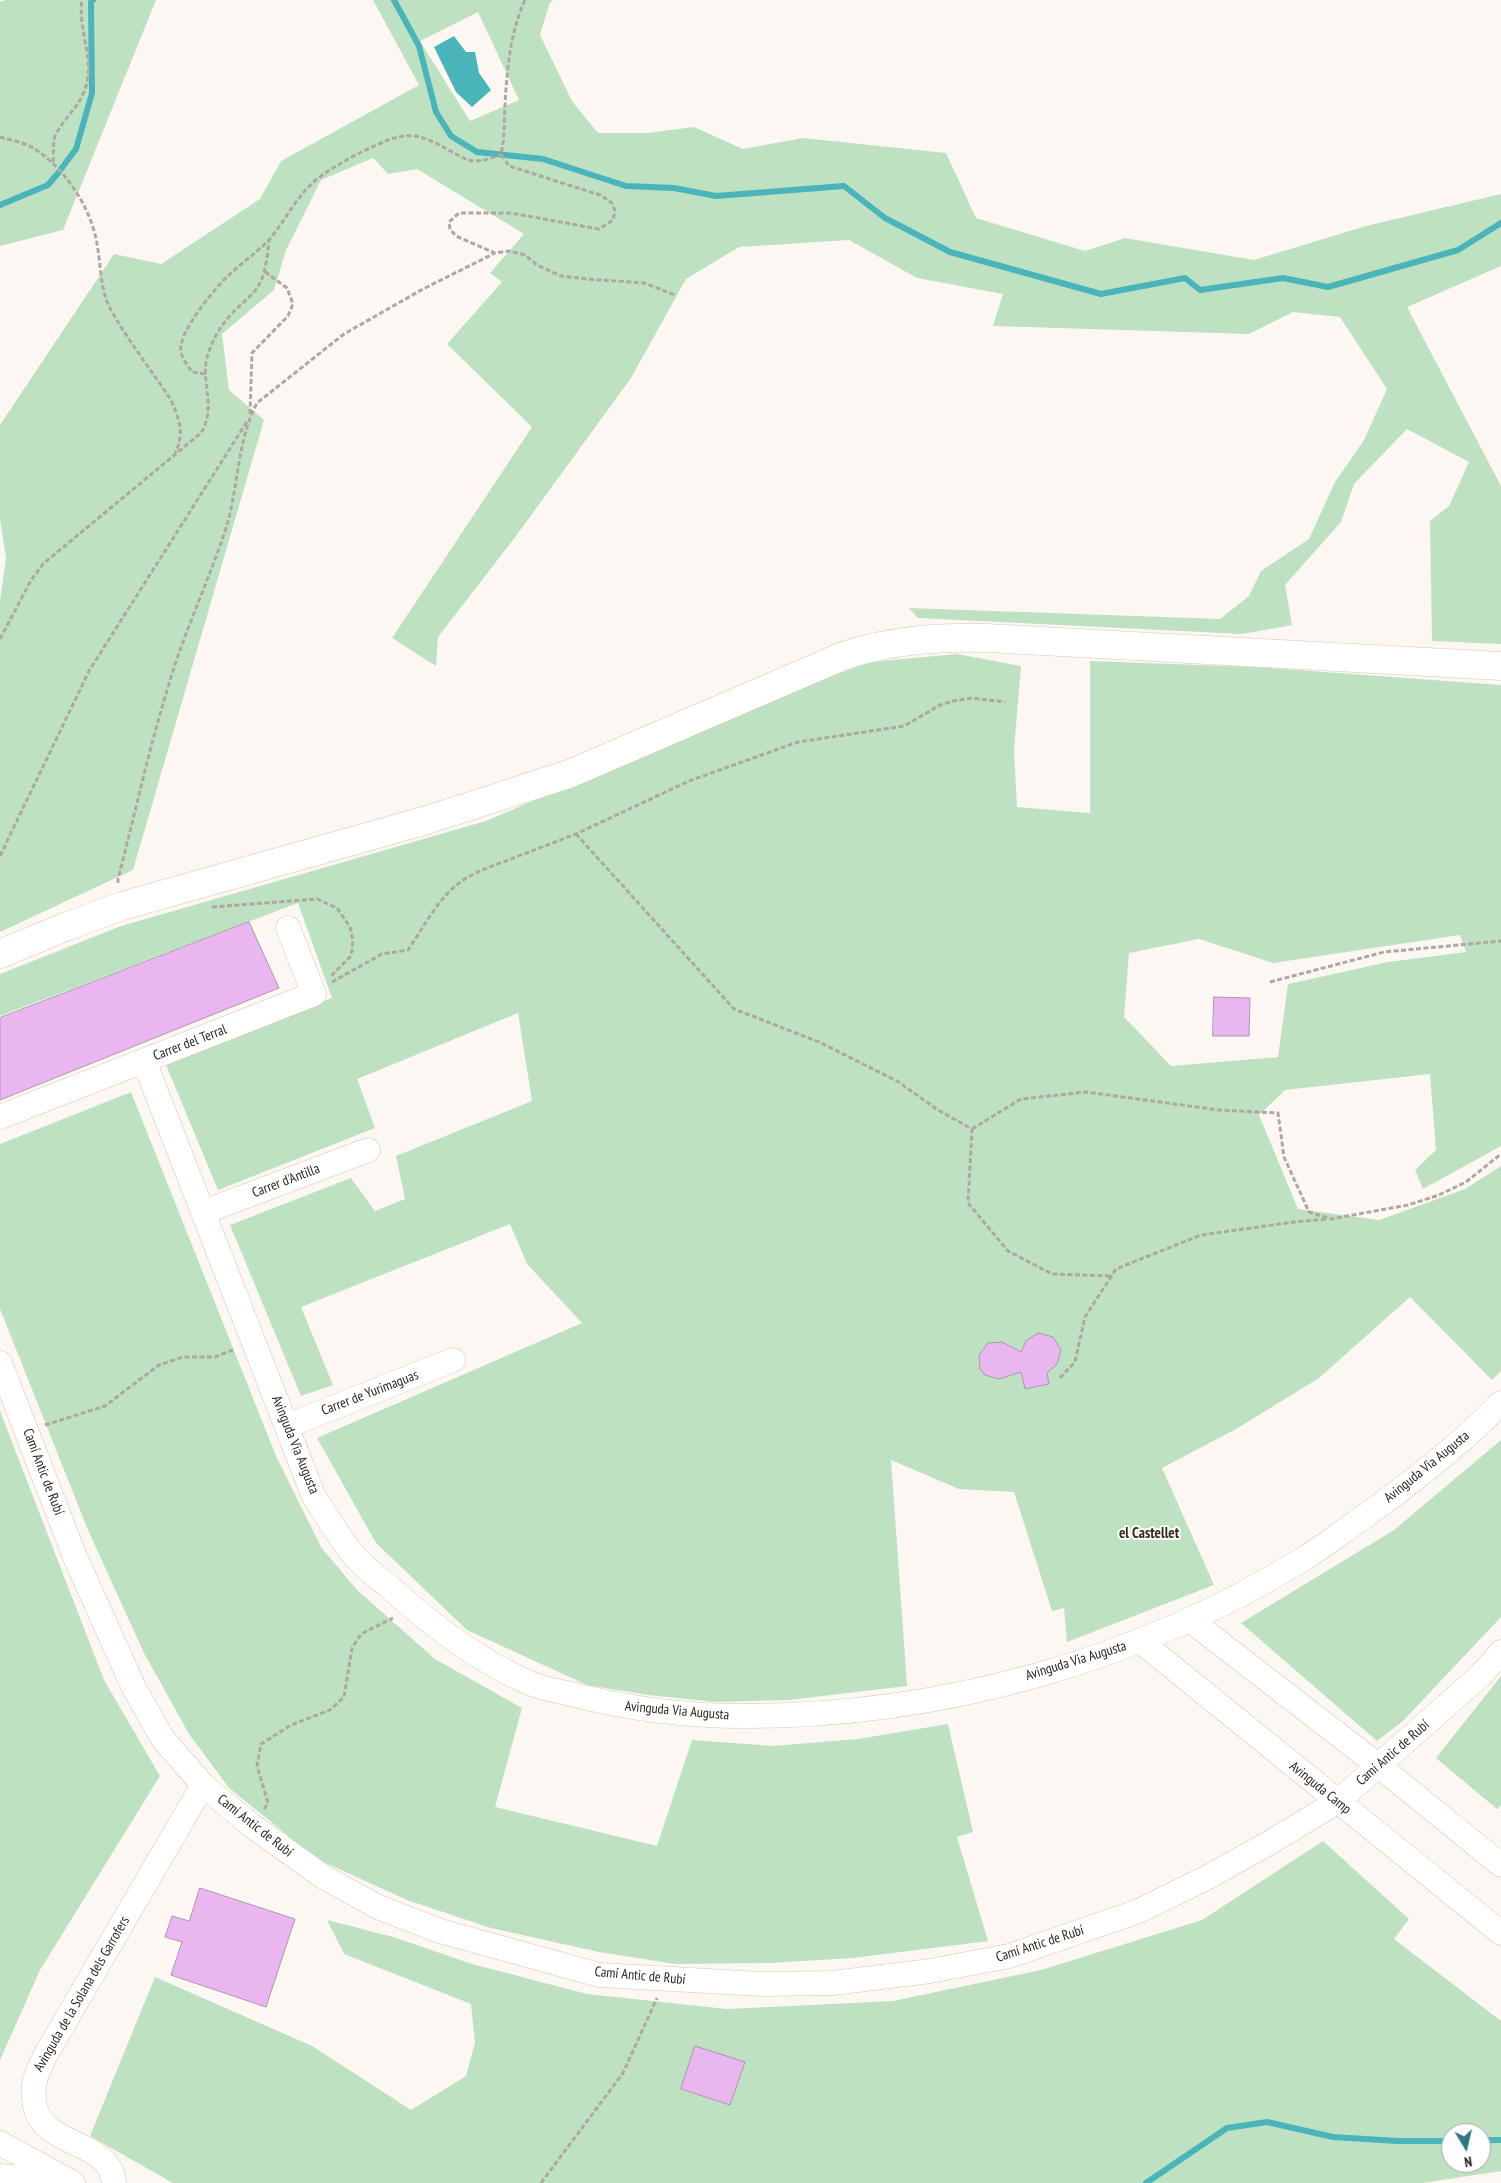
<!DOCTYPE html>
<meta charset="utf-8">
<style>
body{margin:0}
#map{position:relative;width:1501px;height:2183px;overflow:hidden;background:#fcf7f2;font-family:"PT Sans Narrow",sans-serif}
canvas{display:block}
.north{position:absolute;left:1441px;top:2123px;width:50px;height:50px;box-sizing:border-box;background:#fff;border:1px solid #aba7a4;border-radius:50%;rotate:171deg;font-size:14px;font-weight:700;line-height:20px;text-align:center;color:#2d241c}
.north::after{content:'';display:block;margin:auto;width:18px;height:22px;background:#2f7681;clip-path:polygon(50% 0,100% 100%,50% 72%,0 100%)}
</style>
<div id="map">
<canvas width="1501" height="2183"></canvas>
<div class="north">N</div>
</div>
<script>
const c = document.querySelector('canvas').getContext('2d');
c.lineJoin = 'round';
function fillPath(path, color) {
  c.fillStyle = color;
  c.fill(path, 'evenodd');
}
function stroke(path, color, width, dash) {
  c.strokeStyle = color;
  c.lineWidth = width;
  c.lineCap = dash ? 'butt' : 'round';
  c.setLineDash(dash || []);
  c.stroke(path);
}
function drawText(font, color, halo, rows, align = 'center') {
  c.font = font + ' "PT Sans Narrow",sans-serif';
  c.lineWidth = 4;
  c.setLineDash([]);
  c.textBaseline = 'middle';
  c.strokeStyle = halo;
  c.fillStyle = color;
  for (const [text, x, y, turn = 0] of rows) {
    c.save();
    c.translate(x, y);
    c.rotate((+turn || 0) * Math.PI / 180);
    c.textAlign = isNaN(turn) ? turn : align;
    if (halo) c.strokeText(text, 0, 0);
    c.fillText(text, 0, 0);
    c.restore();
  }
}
const green = new Path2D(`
 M 6,0 L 156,0 L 63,230 L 0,246 L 0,2 Z
 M 373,0 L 554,0 L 550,2 L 540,35 L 572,101 L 598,133 L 647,133 L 694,127 L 743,149 L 803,138 L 946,153 L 976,218 L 1085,251 L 1125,238 L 1254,260 L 1366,226 L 1501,194 L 1501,266 L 1407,307 L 1501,486 L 1501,644 L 1432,641 L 1430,521 L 1449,506 L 1469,462 L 1407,429 L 1354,484 L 1341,522 L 1285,585 L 1292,625 L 1242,634 L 918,618 L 909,608 L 1220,619 L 1249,596 L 1261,571 L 1309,539 L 1335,482 L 1364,440 L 1387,389 L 1340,317 L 1293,312 L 1249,334 L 993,326 L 1003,294 L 917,278 L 849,240 L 739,247 L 686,279 L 631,378 L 516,536 L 438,637 L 436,666 L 392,638 L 532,427 L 447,344 L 502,282 L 490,273 L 524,234 L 417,169 L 388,174 L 373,158 L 321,180 L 286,250 L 274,290 L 222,334 L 229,390 L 264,420 L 133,870 L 0,932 L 0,601 L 6,558 L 0,519 L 0,425 L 114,254 L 161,264 L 260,199 L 281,161 L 419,85 ZM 478,12 L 519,100 L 470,121 L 420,41 Z
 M 957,654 L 1021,666 L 1014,750 L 1017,807 L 1090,813 L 1090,661 L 1256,667 L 1501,685 L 1501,1146 L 1423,1189 L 1415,1170 L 1436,1150 L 1430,1074 L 1285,1090 L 1259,1115 L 1298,1209 L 1379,1220 L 1465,1189 L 1501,1166 L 1501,1371 L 1492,1380 L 1410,1297 L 1319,1378 L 1236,1429 L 1162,1468 L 1214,1585 L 1067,1642 L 1064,1608 L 1052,1611 L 1014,1492 L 959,1489 L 891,1460 L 907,1686 L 789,1700 L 715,1702 L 648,1695 L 587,1685 L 467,1630 L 376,1543 L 317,1438 L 582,1323 L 527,1264 L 510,1224 L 301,1307 L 333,1385 L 301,1396 L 230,1225 L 351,1178 L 375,1211 L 405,1199 L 396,1156 L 532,1101 L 518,1013 L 357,1079 L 375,1128 L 218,1190 L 166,1065 L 332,998 L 298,903 L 0,1016 L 0,974 L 121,926 L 486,821 L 756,705 L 870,662 ZM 1460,935 L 1466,952 L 1388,962 L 1288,984 L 1278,1057 L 1171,1066 L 1124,1017 L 1129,953 L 1199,939 L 1273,963 Z
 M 131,1092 L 276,1456 L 321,1547 L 357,1590 L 435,1659 L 522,1708 L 495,1807 L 657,1846 L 692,1740 L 773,1746 L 858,1739 L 948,1724 L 973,1832 L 957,1837 L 988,1941 L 853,1958 L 770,1963 L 675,1964 L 599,1952 L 491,1928 L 407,1900 L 317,1859 L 229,1788 L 189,1734 L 144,1653 L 88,1530 L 0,1309 L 0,1144 Z
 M 0,1411 L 104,1680 L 160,1776 L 40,1970 L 0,2060 Z
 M 1501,1440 L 1501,1617 L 1403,1721 L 1377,1741 L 1241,1623 L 1394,1530 Z
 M 1501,1676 L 1501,1805 L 1497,1809 L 1436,1758 Z
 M 1323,1841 L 1409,1919 L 1394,1939 L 1501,2021 L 1501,2171 L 1422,2183 L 173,2183 L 90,2136 L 155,1977 L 312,2046 L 411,2110 L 466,2076 L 475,2043 L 471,2004 L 344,1954 L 327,1920 L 393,1937 L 472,1964 L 587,1994 L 727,2009 L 893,2001 L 1041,1970 L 1202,1920 ZM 1451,2133 L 1481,2133 L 1481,2163 L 1451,2163 Z`);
const water = new Path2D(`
 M 454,36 L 466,52 L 475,52 L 479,73 L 491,90 L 472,107 L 456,92 L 434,47 Z`);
const stream = new Path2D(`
 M 394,0 L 419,46 L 436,112 L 451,136 L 477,152 L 543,159 L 626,186 L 674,188 L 716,196 L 844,186 L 885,218 L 950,252 L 1101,294 L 1185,278 L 1200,290 L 1283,278 L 1328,287 L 1458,250 L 1501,223
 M 61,169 L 76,149 L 92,93 L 91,2 L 93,0
 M 0,205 L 48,185 L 59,172
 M 1481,2140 L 1501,2140
 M 1146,2183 L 1227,2128 L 1267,2122 L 1333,2137 L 1398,2141 L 1451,2141`);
const building = new Path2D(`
 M 249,922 L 279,988 L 0,1100 L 0,1018 Z
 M 1214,997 L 1250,998 L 1249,1036 L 1213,1036 Z
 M 1039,1333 L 1053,1337 L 1061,1350 L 1057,1364 L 1047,1373 L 1049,1384 L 1025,1389 L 1021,1372 L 999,1379 L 985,1375 L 980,1369 L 979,1355 L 988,1343 L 1002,1342 L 1021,1352 L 1026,1341 Z
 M 200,1888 L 295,1919 L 266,2007 L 171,1975 L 182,1942 L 165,1937 L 172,1916 L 189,1921 Z
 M 695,2046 L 745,2062 L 730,2105 L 681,2089 Z`);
const path = new Path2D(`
 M 525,0 C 510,33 507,69 505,105 C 504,122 505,138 501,154 L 509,166 L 600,195 L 612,203 L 615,211 L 613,220 L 599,229 L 511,213 L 459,213 L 449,222 L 450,229 L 456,236 L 495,253 L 509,251 L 525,255 L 537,265 L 561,276 L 587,279 L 644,283 L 675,295
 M 0,137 C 10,140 23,142 33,148 C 64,167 91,207 97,244 C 101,265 100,289 110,308 C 126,338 152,371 171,400 C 179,419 185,434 175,453
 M 53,162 C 54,154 52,139 57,132 C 69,112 85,102 88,76 C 91,52 78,25 82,0
 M 205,374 L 192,372 C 188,366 183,360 181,352 C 177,334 214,289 228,276 C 240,264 255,254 268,241 C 285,222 296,196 317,179 C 337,164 367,148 391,139 C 415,130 433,141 454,153 C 461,156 467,161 475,161 C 484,161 492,158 501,154
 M 250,414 L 252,353 L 288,316 L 293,304 L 287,288 L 264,271
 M 0,639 L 30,582 L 43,564 L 201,433 C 218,405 198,379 209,351 C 214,337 222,324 233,312 C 242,303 255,294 261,281 C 266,269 268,253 269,240
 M 576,834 L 734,1009 L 819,1042 L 897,1081 L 938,1110 L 972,1129 L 968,1203 L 1008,1251 L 1052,1274 L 1112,1276
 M 0,856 L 89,671 L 248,420
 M 118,883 L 118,879 C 135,814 149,748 169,684 C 184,632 208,583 225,531 C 239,489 236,443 257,403 L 344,334 L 423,289 L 495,253
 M 212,907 L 317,899 L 337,908 L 350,927 L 353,941 L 351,956 L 330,977
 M 332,982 L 382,954 L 408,950 C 423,928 437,900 458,884 C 465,878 474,874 482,870 L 576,834 L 689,781 L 798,742 L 904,726 L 940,705 L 953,701 L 972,698 L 1005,702
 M 1270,982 L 1384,952 L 1501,941
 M 972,1129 L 1021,1099 L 1086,1092 L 1219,1110 L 1278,1113 L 1284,1157 L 1309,1212 L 1331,1219 L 1408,1205 L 1439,1195 L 1466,1182 L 1501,1154
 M 1060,1378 L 1075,1362 L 1085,1317 L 1116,1269 L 1201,1235 L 1294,1222 L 1328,1219
 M 45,1425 L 105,1406 L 159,1365 L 183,1357 L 215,1357 L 235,1349
 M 264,1809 L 268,1803 L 257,1766 L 261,1744 L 291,1725 L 330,1710 L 344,1697 L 352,1648 L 361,1634 L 393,1618
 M 541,2183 L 623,2073 L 657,1998`);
const street = new Path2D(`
 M 144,1061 L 314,1497 C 327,1516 338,1536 352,1553 C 361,1565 375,1575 387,1585 C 429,1623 479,1662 532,1684 C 544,1689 558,1691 571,1694 C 631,1709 683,1716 745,1716 C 940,1716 1139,1661 1305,1558 C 1324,1546 1342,1532 1361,1519 C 1410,1484 1459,1446 1501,1403
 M 0,1117 L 314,994 L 288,928
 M 204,1212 L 368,1150
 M 0,1363 L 75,1557 L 134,1688 L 163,1739 L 203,1785 L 251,1825 L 322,1876 L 378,1907 L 440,1931 L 599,1975 L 762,1984 L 833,1983 L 930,1971 L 1009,1956 L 1139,1911 L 1208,1877 L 1269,1843 L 1337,1802 L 1481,1675 L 1501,1652
 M 287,1426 L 453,1360
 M 1190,1620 L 1379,1766 L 1501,1865
 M 1140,1641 L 1501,1933
 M 0,2143 L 73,2183
 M 0,2176 L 38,2178 L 51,2183
 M 114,2183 C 111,2139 43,2148 35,2106 C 31,2083 36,2074 46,2054 L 203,1785`);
const secondary = new Path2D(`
 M 0,954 L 65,927 L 122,906 L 427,820 L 569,774 L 843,656 C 890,640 938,637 987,638 L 1501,666`);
const streetNames = [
 ["Carrer del Terral",190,1043,-21],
 ["Carrer d'Antilla",286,1181,-21],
 ["Carrer de Yurimaguas",370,1393,-21],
 ["Avinguda Via Augusta",295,1445,68],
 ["Avinguda Via Augusta",1427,1467,-39],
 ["Camí Antic de Rubí",43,1472,69],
 ["Avinguda Via Augusta",1076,1661,-17],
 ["Avinguda Via Augusta",677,1711,5],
 ["Camí Antic de Rubí",1393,1753,-41],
 ["Avinguda Camp",1320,1788,39],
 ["Camí Antic de Rubí",255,1826,38],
 ["Camí Antic de Rubí",1040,1944,-18],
 ["Camí Antic de Rubí",640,1976,5],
 ["Avinguda de la Solana dels Garrofers",82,1994,-60]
];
const neighbourhoodNames = [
 ["el Castellet",1149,1534]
];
fillPath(green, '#bee2c1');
fillPath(water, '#4ab4bb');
stroke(stream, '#4ab4bb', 6);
fillPath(building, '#eab6f0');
stroke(building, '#ab97ad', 1);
stroke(street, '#dbc4ae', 25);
stroke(secondary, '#dbc4ae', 29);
stroke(path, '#afa8a2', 3, [5, 2.5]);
stroke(street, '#fff', 24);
stroke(secondary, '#fff', 28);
drawText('14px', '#2d241c', '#fff', streetNames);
drawText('bold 15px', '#392816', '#fff', neighbourhoodNames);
</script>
